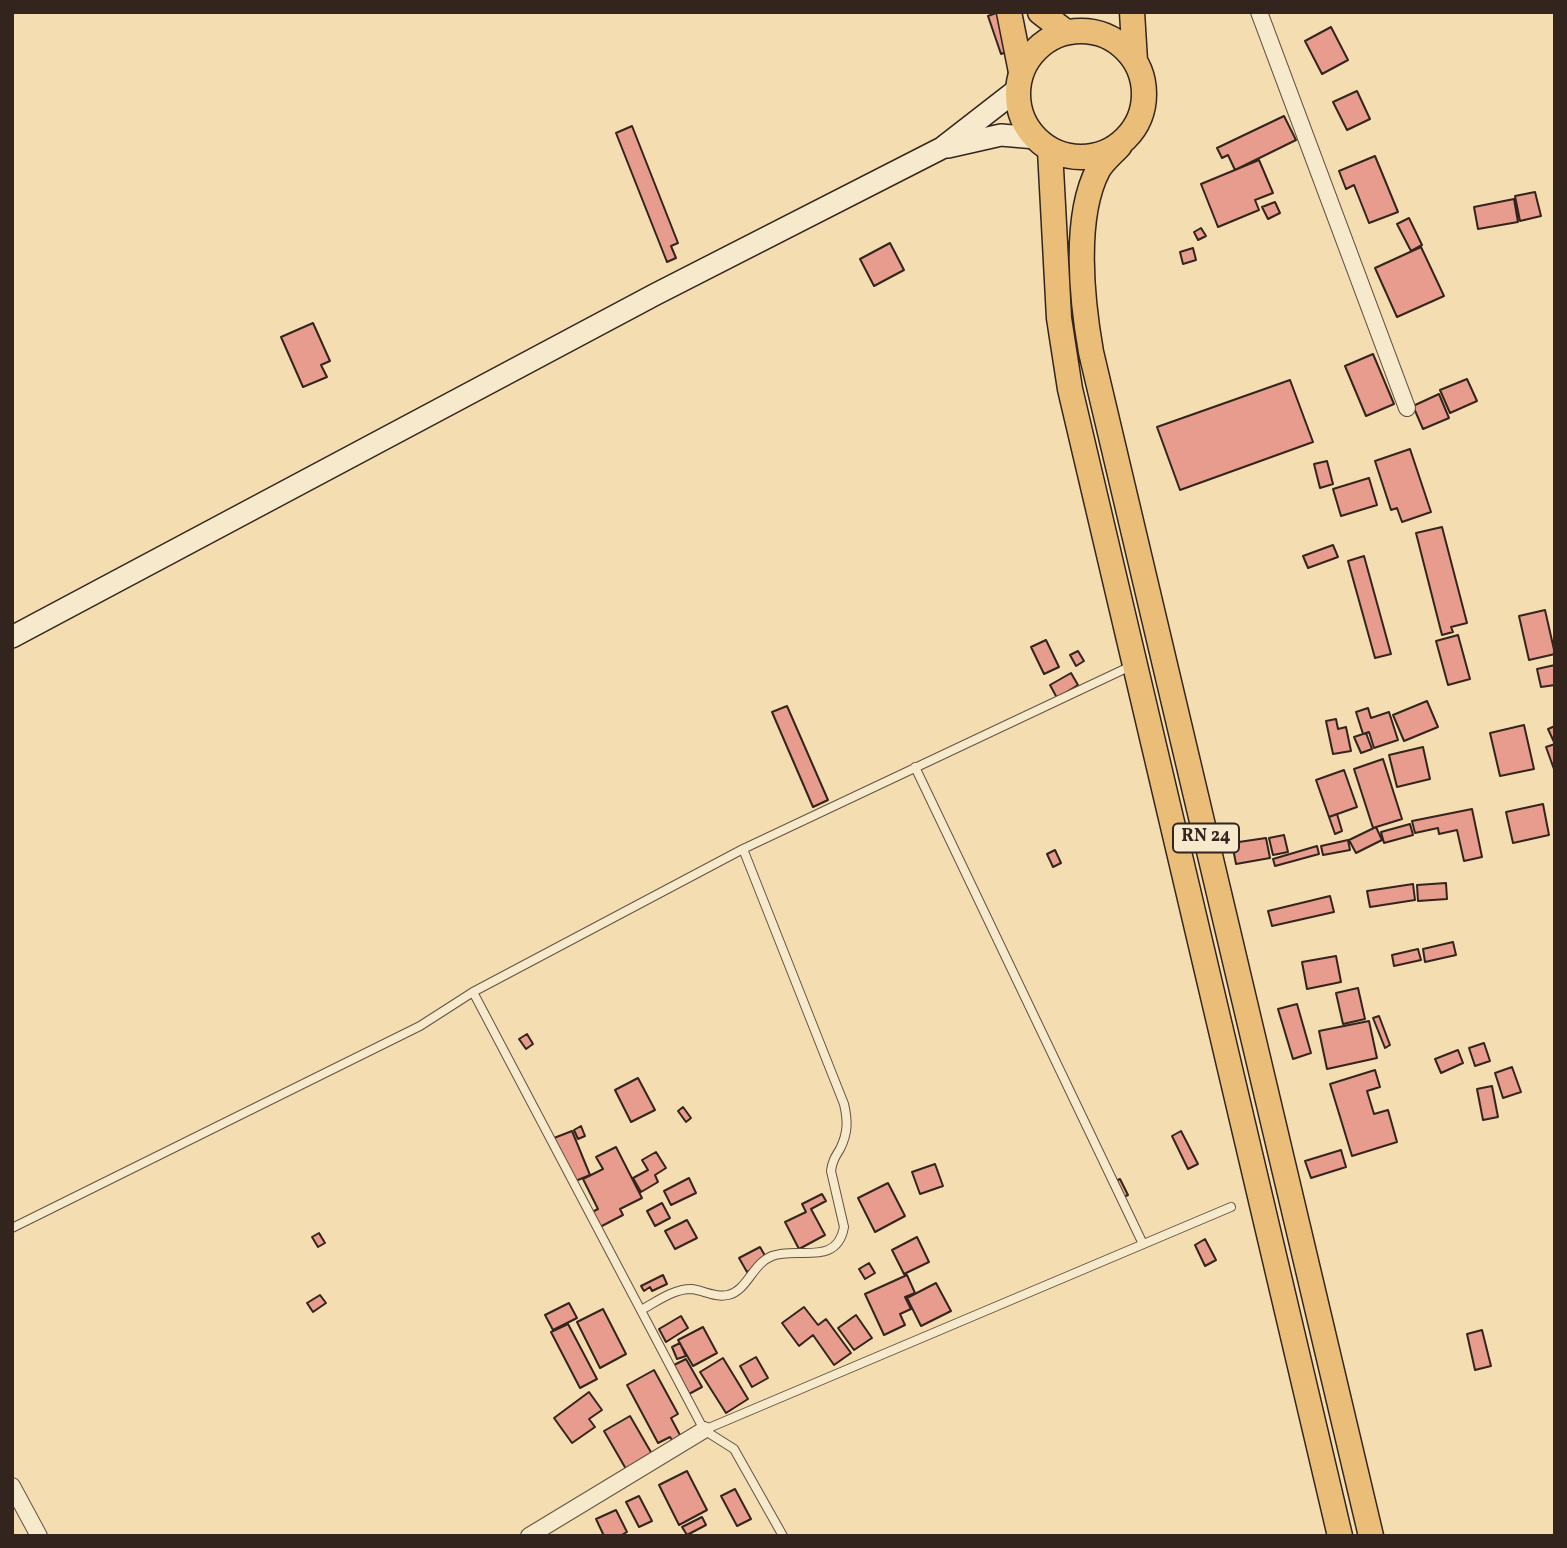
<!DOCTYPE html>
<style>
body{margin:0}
#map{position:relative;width:1567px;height:1548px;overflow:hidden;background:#f3ddb1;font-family:Vollkorn,serif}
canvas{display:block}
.frame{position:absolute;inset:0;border:14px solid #33251d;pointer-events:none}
</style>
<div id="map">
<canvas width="1567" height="1548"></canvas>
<div class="frame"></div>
</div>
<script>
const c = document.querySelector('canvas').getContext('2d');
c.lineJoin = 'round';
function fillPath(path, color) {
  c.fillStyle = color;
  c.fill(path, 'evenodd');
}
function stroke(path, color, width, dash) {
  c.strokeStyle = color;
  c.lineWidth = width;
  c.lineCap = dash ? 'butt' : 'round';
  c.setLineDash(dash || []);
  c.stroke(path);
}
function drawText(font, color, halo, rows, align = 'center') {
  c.font = font + ' Vollkorn,serif';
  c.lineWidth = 5;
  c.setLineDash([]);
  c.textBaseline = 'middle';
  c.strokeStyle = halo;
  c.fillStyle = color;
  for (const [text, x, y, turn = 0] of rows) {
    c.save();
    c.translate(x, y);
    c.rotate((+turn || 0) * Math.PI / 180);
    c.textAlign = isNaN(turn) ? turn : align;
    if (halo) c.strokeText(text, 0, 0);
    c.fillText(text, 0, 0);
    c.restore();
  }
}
const building = new Path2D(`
 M 999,12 L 1015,49 L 1001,54 L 988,16 Z
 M 1331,27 L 1348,60 L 1322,74 L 1305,41 Z
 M 1357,91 L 1370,119 L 1347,130 L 1333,102 Z
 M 1284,116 L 1296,140 L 1235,170 L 1228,155 L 1222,158 L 1217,148 Z
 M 632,126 L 678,243 L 671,246 L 676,258 L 667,262 L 616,133 Z
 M 1375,156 L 1398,212 L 1369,223 L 1354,185 L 1346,189 L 1339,171 Z
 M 1259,160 L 1273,193 L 1255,200 L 1259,210 L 1218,227 L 1201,184 Z
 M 1535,192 L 1541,216 L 1520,221 L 1515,196 Z
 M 1514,199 L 1518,222 L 1478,229 L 1474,207 Z
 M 1275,202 L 1280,213 L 1268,219 L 1262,207 Z
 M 1409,218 L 1422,245 L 1411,251 L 1397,224 Z
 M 1201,228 L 1206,236 L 1198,240 L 1194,232 Z
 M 890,243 L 904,270 L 874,286 L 860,259 Z
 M 1421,247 L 1444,296 L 1397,317 L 1375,268 Z
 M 1193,248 L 1196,260 L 1183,264 L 1180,252 Z
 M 313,323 L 330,361 L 321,365 L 327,377 L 303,387 L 281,337 Z
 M 1373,354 L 1394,404 L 1366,416 L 1345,366 Z
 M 1467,379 L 1477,401 L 1450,413 L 1440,390 Z
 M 1290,380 L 1313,442 L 1180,490 L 1157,427 Z
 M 1439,394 L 1449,418 L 1423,429 L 1413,406 Z
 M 1410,449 L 1431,512 L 1402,522 L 1397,508 L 1391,510 L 1375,461 Z
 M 1327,461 L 1333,484 L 1320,488 L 1314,464 Z
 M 1369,478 L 1377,505 L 1341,516 L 1333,489 Z
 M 1442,527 L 1467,623 L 1451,627 L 1453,632 L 1442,635 L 1416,533 Z
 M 1333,545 L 1338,557 L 1308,568 L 1303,556 Z
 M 1364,556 L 1391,654 L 1375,658 L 1348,561 Z
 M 1545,610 L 1555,654 L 1529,660 L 1519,616 Z
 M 1458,635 L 1470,679 L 1448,685 L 1436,641 Z
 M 1046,640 L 1059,667 L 1044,674 L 1031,647 Z
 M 1078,651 L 1084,661 L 1076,666 L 1070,655 Z
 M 1555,665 L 1555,685 L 1541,687 L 1537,669 Z
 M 1071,673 L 1078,685 L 1057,698 L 1050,685 Z
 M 1427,701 L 1438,727 L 1404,741 L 1393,715 Z
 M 787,706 L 828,800 L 813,807 L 772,712 Z
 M 1368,708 L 1371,718 L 1389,712 L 1398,740 L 1374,748 L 1369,732 L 1363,734 L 1356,712 Z
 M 1336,719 L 1338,729 L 1346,727 L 1351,751 L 1333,754 L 1326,721 Z
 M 1524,725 L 1534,769 L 1500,776 L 1490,733 Z
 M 1555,726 L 1555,742 L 1554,742 L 1548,729 Z
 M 1366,733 L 1372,749 L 1361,753 L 1354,737 Z
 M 1555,744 L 1555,772 L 1546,747 Z
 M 1423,747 L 1430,779 L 1397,787 L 1389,755 Z
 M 1383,759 L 1402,819 L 1373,828 L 1354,769 Z
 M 1344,770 L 1357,807 L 1329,817 L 1316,780 Z
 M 1543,804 L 1549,835 L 1513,843 L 1506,812 Z
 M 1472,809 L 1482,857 L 1464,861 L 1457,830 L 1439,834 L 1438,828 L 1415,833 L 1412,821 Z
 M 1337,814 L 1342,831 L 1335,834 L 1329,817 Z
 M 1410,824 L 1413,835 L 1384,843 L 1381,832 Z
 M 1376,827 L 1382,840 L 1356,853 L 1349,840 Z
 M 1284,835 L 1288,852 L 1273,855 L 1269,838 Z
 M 1266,838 L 1270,858 L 1236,864 L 1232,843 Z
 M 1348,840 L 1350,850 L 1323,855 L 1321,846 Z
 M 1317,846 L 1319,854 L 1275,866 L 1273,859 Z
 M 1055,850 L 1061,863 L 1053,867 L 1047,854 Z
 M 1446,883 L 1447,899 L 1418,901 L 1417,885 Z
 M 1413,884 L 1415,900 L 1370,907 L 1367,891 Z
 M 1330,896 L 1334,912 L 1272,926 L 1268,911 Z
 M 1453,942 L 1456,955 L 1425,962 L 1423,949 Z
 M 1418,949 L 1421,960 L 1394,966 L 1392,955 Z
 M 1336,956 L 1341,982 L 1307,989 L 1302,962 Z
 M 1358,988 L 1365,1019 L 1343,1024 L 1336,993 Z
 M 1297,1004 L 1311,1053 L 1293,1059 L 1278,1009 Z
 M 1379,1016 L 1390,1045 L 1385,1048 L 1373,1018 Z
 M 1369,1021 L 1377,1058 L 1327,1069 L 1319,1031 Z
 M 527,1034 L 533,1044 L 526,1049 L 519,1039 Z
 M 1484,1043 L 1490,1061 L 1475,1066 L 1469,1048 Z
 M 1458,1050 L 1463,1063 L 1441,1073 L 1435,1059 Z
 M 1512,1067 L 1521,1092 L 1503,1098 L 1495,1073 Z
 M 1375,1070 L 1380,1087 L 1367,1091 L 1374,1114 L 1388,1110 L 1397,1142 L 1352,1156 L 1330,1084 Z
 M 638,1078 L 655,1110 L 631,1122 L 615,1090 Z
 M 1492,1086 L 1498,1117 L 1483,1120 L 1477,1089 Z
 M 683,1107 L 691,1118 L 686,1122 L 678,1111 Z
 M 581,1126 L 585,1136 L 578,1139 L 574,1130 Z
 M 572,1131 L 590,1175 L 573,1182 L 554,1138 Z
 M 1181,1131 L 1198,1164 L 1188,1169 L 1172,1136 Z
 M 616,1147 L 642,1198 L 620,1209 L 623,1215 L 598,1228 L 590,1213 L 598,1209 L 583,1179 L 603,1169 L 596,1157 Z
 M 1341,1150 L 1346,1167 L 1311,1178 L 1305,1161 Z
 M 656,1152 L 666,1168 L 655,1175 L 658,1182 L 641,1192 L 633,1178 L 648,1170 L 642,1160 Z
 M 935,1164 L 943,1186 L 920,1194 L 912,1172 Z
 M 689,1178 L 696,1193 L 671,1205 L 664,1191 Z
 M 1120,1179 L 1128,1195 L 1119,1199 L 1111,1183 Z
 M 888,1183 L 905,1216 L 875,1232 L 858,1198 Z
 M 822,1194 L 826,1201 L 811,1209 L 825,1235 L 799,1249 L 785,1222 L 806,1212 L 802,1204 Z
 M 662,1203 L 670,1218 L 655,1226 L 647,1211 Z
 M 687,1220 L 697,1238 L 675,1249 L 665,1231 Z
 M 319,1233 L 325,1243 L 318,1247 L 312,1237 Z
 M 917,1237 L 929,1262 L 904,1274 L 892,1250 Z
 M 1205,1239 L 1216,1260 L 1205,1266 L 1195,1245 Z
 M 760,1247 L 768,1261 L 747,1272 L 739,1258 Z
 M 869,1263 L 875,1273 L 865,1279 L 859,1269 Z
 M 663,1275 L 667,1284 L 652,1291 L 650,1287 L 644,1291 L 641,1286 Z
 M 907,1275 L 915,1293 L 905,1297 L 911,1309 L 900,1314 L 905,1325 L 884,1335 L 865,1294 Z
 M 936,1283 L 951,1311 L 921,1326 L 907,1298 Z
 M 320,1295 L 326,1303 L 313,1312 L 307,1303 Z
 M 569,1303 L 577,1318 L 553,1330 L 545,1315 Z
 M 804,1307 L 818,1325 L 826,1319 L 851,1353 L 834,1365 L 813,1335 L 799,1346 L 782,1323 Z
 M 603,1309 L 626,1354 L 600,1368 L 577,1322 Z
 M 856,1315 L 872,1338 L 854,1350 L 838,1328 Z
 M 681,1316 L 688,1328 L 666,1342 L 659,1329 Z
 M 568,1324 L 597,1379 L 580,1388 L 551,1332 Z
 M 703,1327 L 717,1353 L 693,1366 L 678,1340 Z
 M 1482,1330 L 1491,1366 L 1475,1370 L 1467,1334 Z
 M 680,1343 L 686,1356 L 677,1359 L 672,1347 Z
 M 756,1357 L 768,1378 L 752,1387 L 740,1366 Z
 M 723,1358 L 748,1399 L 726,1413 L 700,1372 Z
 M 686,1359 L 702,1387 L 689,1394 L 674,1365 Z
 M 654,1370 L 678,1414 L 671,1418 L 681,1437 L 673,1442 L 670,1437 L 658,1443 L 627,1385 Z
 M 589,1392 L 602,1410 L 589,1419 L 595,1427 L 572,1443 L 554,1418 Z
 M 630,1416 L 652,1454 L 626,1469 L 604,1431 Z
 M 687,1471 L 707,1510 L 679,1525 L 659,1485 Z
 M 735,1489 L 751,1519 L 737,1526 L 721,1496 Z
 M 639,1496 L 652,1521 L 639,1527 L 626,1502 Z
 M 616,1510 L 627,1532 L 620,1536 L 604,1536 L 596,1519 Z
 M 702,1517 L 706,1525 L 687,1535 L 682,1527 Z`);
const service = new Path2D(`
 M 915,767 L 1143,1244
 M 473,992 L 743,849 L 1131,666
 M 12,1228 L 420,1026 L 473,992 L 704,1430 L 1231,1207
 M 641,1310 C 656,1302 673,1289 691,1289 C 703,1290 715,1298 728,1295 C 748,1290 752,1264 772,1256 C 797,1246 837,1267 844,1227 L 831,1171 C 832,1162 835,1157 840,1149 C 848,1133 848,1121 844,1104 L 743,849
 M 704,1430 L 734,1449 L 783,1536`);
const minor = new Path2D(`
 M 1259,12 L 1407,408
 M 12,1486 L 39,1536
 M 529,1536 L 704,1430`);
const secondary = new Path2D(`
 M 948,147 L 1001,135 L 1036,138
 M 12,637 L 656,294 L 942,148 L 1018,89`);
const primary = new Path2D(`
 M 1009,12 L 1021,72`);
const trunk = new Path2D(`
 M 1040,12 L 1066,32
 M 1132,12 L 1135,61
 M1018 94a63 63 0 1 1 126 0a63 63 0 1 1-126 0Z
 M 1120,145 C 1113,153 1103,161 1098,170 C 1073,218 1082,301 1091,352 L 1371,1536
 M 1050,150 L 1059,318 L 1070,389 L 1340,1536`);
const shields = [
 [1206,838,66]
];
const shieldNames = [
 ["RN 24",1206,838]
];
fillPath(building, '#e89c8d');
stroke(building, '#33251d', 2);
stroke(service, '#635342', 10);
stroke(minor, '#635342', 18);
stroke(secondary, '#33251d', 24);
stroke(primary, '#33251d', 27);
stroke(trunk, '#33251d', 27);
stroke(service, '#f7e9cc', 8);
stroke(minor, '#f7e9cc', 16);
stroke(secondary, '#f7e9cc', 21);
stroke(primary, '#eabe78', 24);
stroke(trunk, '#eabe78', 24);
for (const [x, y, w] of shields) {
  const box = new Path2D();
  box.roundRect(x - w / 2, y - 14.5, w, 29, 5);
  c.fillStyle = '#f7e9cc';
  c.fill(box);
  stroke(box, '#33251d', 2);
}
drawText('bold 18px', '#33251d', null, shieldNames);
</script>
